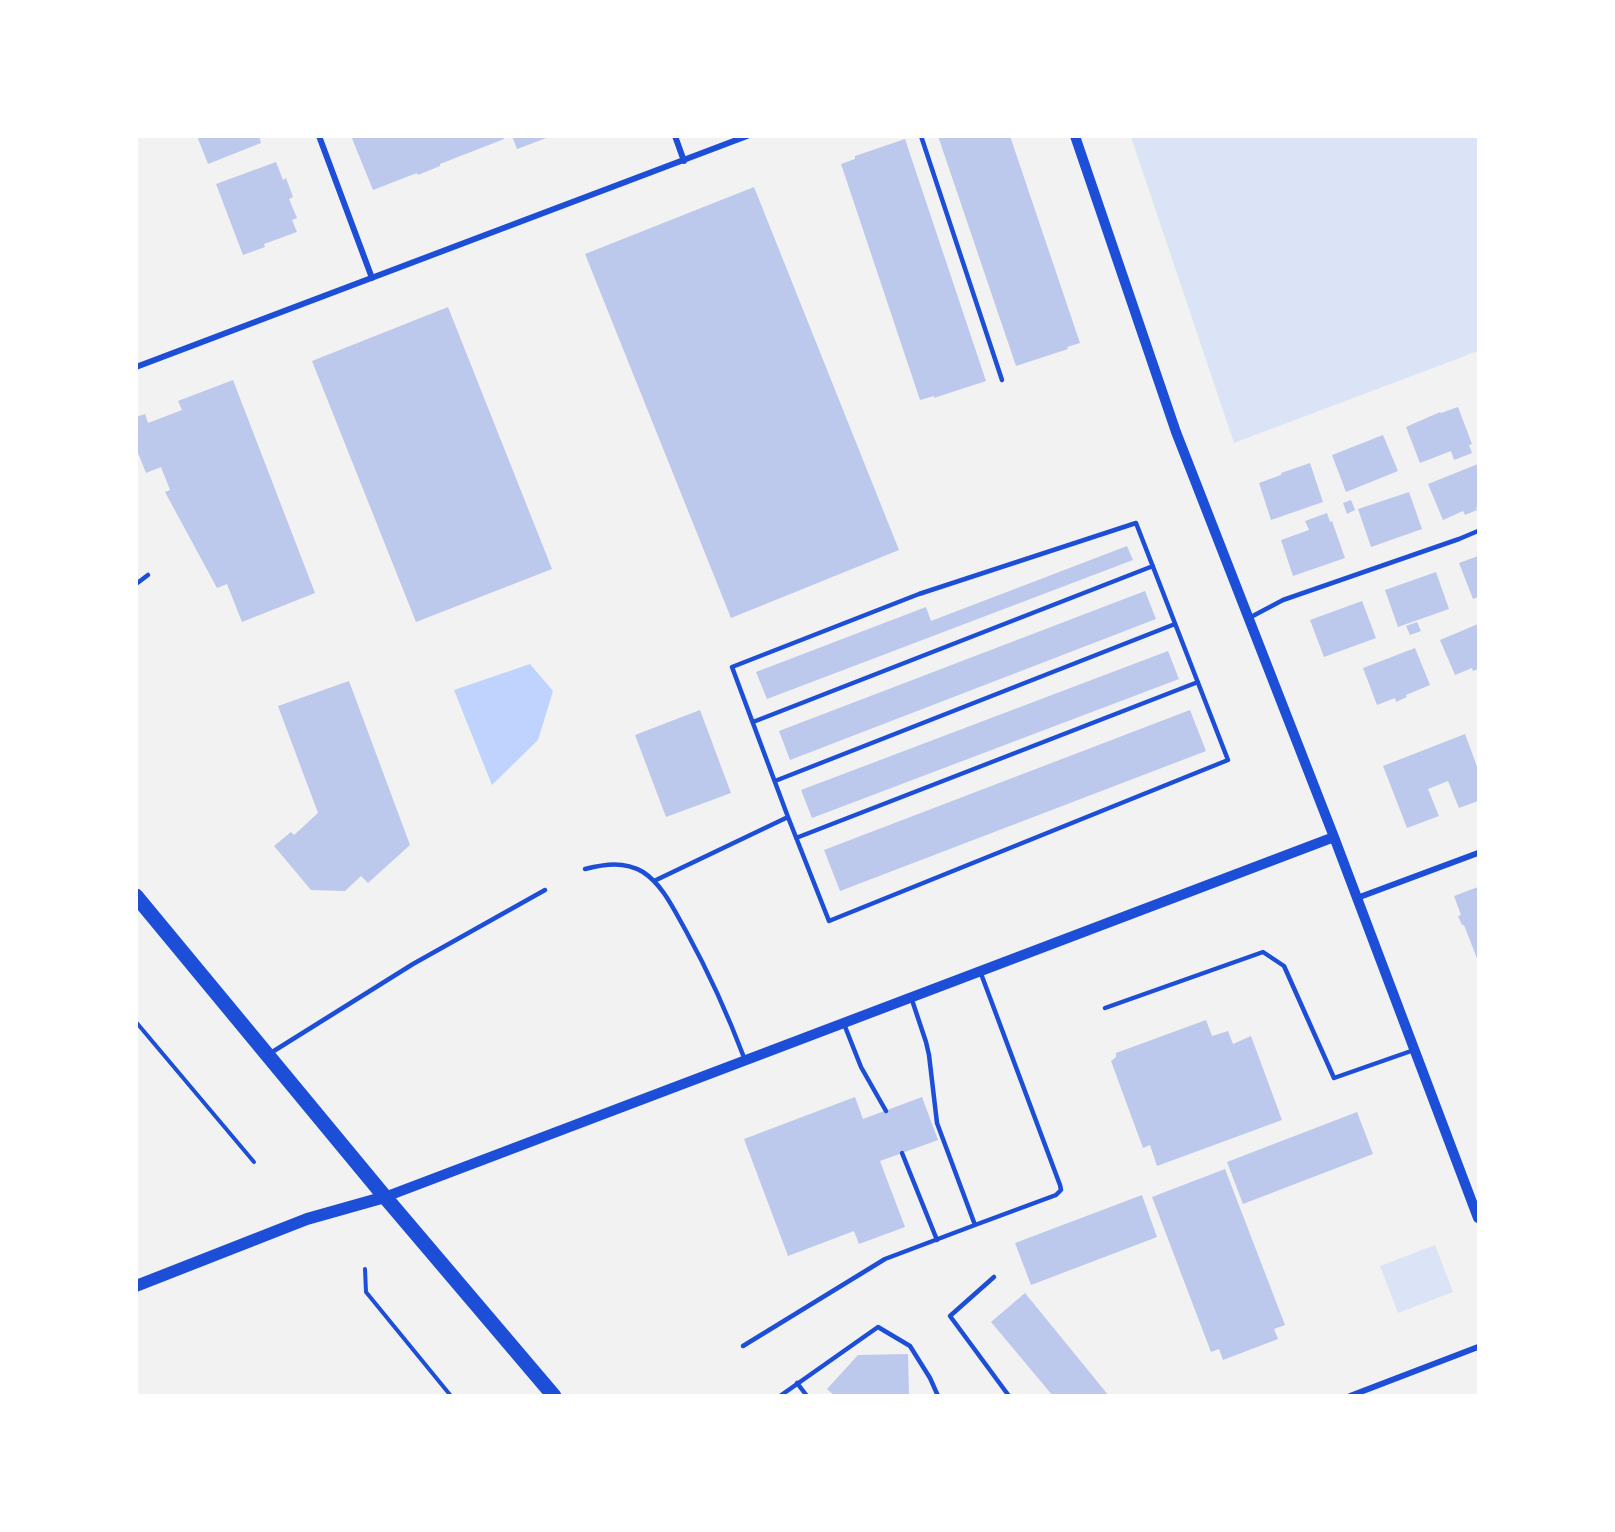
<!DOCTYPE html>
<style>
body{margin:0}
#map{position:relative;width:1615px;height:1532px;overflow:hidden;background:#f2f2f2;font-family:Raleway,sans-serif}
canvas{display:block}
.frame{position:absolute;inset:0;border:138px solid #fff;pointer-events:none}
</style>
<div id="map">
<canvas width="1615" height="1532"></canvas>
<div class="frame"></div>
</div>
<script>
const c = document.querySelector('canvas').getContext('2d');
c.lineJoin = 'round';
function fillPath(path, color) {
  c.fillStyle = color;
  c.fill(path, 'evenodd');
}
function stroke(path, color, width, dash) {
  c.strokeStyle = color;
  c.lineWidth = width;
  c.lineCap = dash ? 'butt' : 'round';
  c.setLineDash(dash || []);
  c.stroke(path);
}
const green = new Path2D(`
 M 1131,137 L 1478,137 L 1478,351 L 1234,443 Z
 M 1435,1245 L 1453,1292 L 1398,1313 L 1380,1266 Z`);
const water = new Path2D(`
 M 530,664 L 553,691 L 538,740 L 492,785 L 454,690 Z`);
const building = new Path2D(`
 M 197,136 L 259,136 L 261,143 L 208,164 Z
 M 351,136 L 503,136 L 504,139 L 440,164 L 440,166 L 418,175 L 417,173 L 373,190 Z
 M 512,136 L 549,136 L 549,137 L 517,149 Z
 M 938,136 L 1010,136 L 1080,343 L 1067,347 L 1068,349 L 1016,366 Z
 M 905,139 L 986,381 L 934,398 L 934,396 L 920,400 L 841,164 L 855,159 L 855,156 Z
 M 276,162 L 283,180 L 286,178 L 293,197 L 289,199 L 297,218 L 292,220 L 297,232 L 264,244 L 265,247 L 243,255 L 216,184 Z
 M 754,187 L 899,550 L 731,618 L 585,254 Z
 M 448,307 L 552,569 L 416,622 L 312,361 Z
 M 233,380 L 315,593 L 242,622 L 227,584 L 217,588 L 165,492 L 170,490 L 161,467 L 146,473 L 136,448 L 136,417 L 145,414 L 148,423 L 182,410 L 178,401 Z
 M 1458,407 L 1472,444 L 1469,445 L 1472,453 L 1454,460 L 1451,451 L 1420,463 L 1406,427 L 1440,412 L 1441,413 Z
 M 1383,435 L 1398,471 L 1346,492 L 1332,455 Z
 M 1310,463 L 1323,502 L 1271,520 L 1259,483 L 1281,475 L 1281,473 Z
 M 1478,464 L 1478,506 L 1476,508 L 1477,510 L 1465,515 L 1463,511 L 1443,520 L 1428,484 Z
 M 1409,492 L 1422,529 L 1371,547 L 1358,509 Z
 M 1351,500 L 1355,510 L 1347,514 L 1343,503 Z
 M 1327,513 L 1330,522 L 1332,521 L 1345,558 L 1293,576 L 1281,540 L 1309,530 L 1305,521 Z
 M 1127,546 L 1133,560 L 767,699 L 756,672 L 926,607 L 931,621 Z
 M 1478,556 L 1478,597 L 1473,599 L 1459,563 Z
 M 1436,572 L 1449,609 L 1398,627 L 1385,590 Z
 M 1145,591 L 1156,619 L 790,760 L 779,731 Z
 M 1362,601 L 1376,638 L 1324,657 L 1310,620 Z
 M 1417,622 L 1421,631 L 1410,635 L 1406,626 Z
 M 1478,624 L 1478,669 L 1473,671 L 1472,668 L 1455,675 L 1440,640 Z
 M 1415,648 L 1430,685 L 1406,695 L 1407,697 L 1396,702 L 1395,698 L 1377,705 L 1363,668 Z
 M 1168,651 L 1179,679 L 812,818 L 801,790 Z
 M 349,681 L 410,845 L 368,883 L 361,876 L 345,891 L 311,890 L 274,846 L 291,832 L 294,835 L 318,813 L 278,706 Z
 M 700,710 L 731,793 L 666,817 L 635,735 Z
 M 1190,710 L 1206,751 L 840,891 L 824,850 Z
 M 1465,734 L 1478,769 L 1478,801 L 1459,808 L 1448,781 L 1428,789 L 1439,816 L 1407,828 L 1383,766 Z
 M 1478,887 L 1478,961 L 1464,925 L 1462,925 L 1458,916 L 1461,915 L 1454,896 Z
 M 1206,1020 L 1212,1036 L 1228,1031 L 1233,1044 L 1251,1036 L 1282,1120 L 1157,1166 L 1150,1145 L 1143,1148 L 1111,1061 L 1116,1057 L 1116,1053 Z
 M 855,1097 L 863,1119 L 922,1097 L 938,1140 L 880,1161 L 905,1227 L 859,1244 L 854,1231 L 788,1256 L 744,1139 Z
 M 1357,1112 L 1373,1154 L 1243,1204 L 1227,1162 Z
 M 1225,1169 L 1285,1325 L 1274,1329 L 1278,1339 L 1223,1360 L 1219,1349 L 1211,1352 L 1152,1197 Z
 M 1142,1195 L 1157,1237 L 1031,1285 L 1015,1243 Z
 M 1025,1293 L 1109,1396 L 1053,1396 L 991,1322 Z
 M 908,1354 L 909,1396 L 835,1396 L 827,1389 L 858,1355 Z`);
const path = new Path2D(`
 M 136,1022 L 254,1162
 M 365,1269 L 366,1292 L 451,1396`);
const service = new Path2D(`
 M 921,136 L 1002,380
 M 136,584 L 148,575
 M 1249,618 L 1283,600 L 1459,539 L 1478,531
 M 753,722 L 1153,566
 M 775,781 L 1175,624
 M 796,838 L 1198,682
 M 585,869 C 605,864 624,861 643,872 C 663,885 674,910 686,931 C 709,973 728,1015 745,1060
 M 654,881 L 788,817 L 829,921 L 1228,760 L 1136,523 L 919,594 L 732,667 L 788,817
 M 1105,1008 L 1263,952 L 1284,966 L 1334,1078 L 1414,1050
 M 844,1024 L 861,1067 L 886,1111
 M 269,1054 L 413,964 L 545,890
 M 902,1153 L 937,1240
 M 975,1225 L 1056,1195 L 1061,1190 L 1060,1185 L 980,971
 M 994,1277 L 950,1316 L 1009,1396
 M 743,1346 L 885,1259 L 975,1225 L 937,1123 L 929,1055 L 926,1042 L 911,997
 M 797,1383 L 807,1396
 M 780,1396 L 878,1327 L 910,1346 L 930,1378 L 938,1396`);
const minor = new Path2D(`
 M 319,136 L 372,278
 M 675,136 L 684,161
 M 136,367 L 747,136
 M 1357,898 L 1478,853
 M 1350,1396 L 1478,1347`);
const tertiary = new Path2D(`
 M 1075,136 L 1176,432 L 1334,837 L 1478,1218
 M 385,1197 L 1334,837`);
const secondary = new Path2D(`
 M 136,1286 L 307,1219 L 385,1197`);
const primary = new Path2D(`
 M 136,896 L 385,1197 L 554,1396`);
fillPath(green, '#dbe4f7');
fillPath(water, '#bfd3fe');
fillPath(building, '#bdc9ec');
stroke(path, '#1d4ed8', 4);
stroke(service, '#1d4ed8', 4.5);
stroke(minor, '#1d4ed8', 6);
stroke(tertiary, '#1d4ed8', 10);
stroke(secondary, '#1d4ed8', 12);
stroke(primary, '#1d4ed8', 15);
</script>
